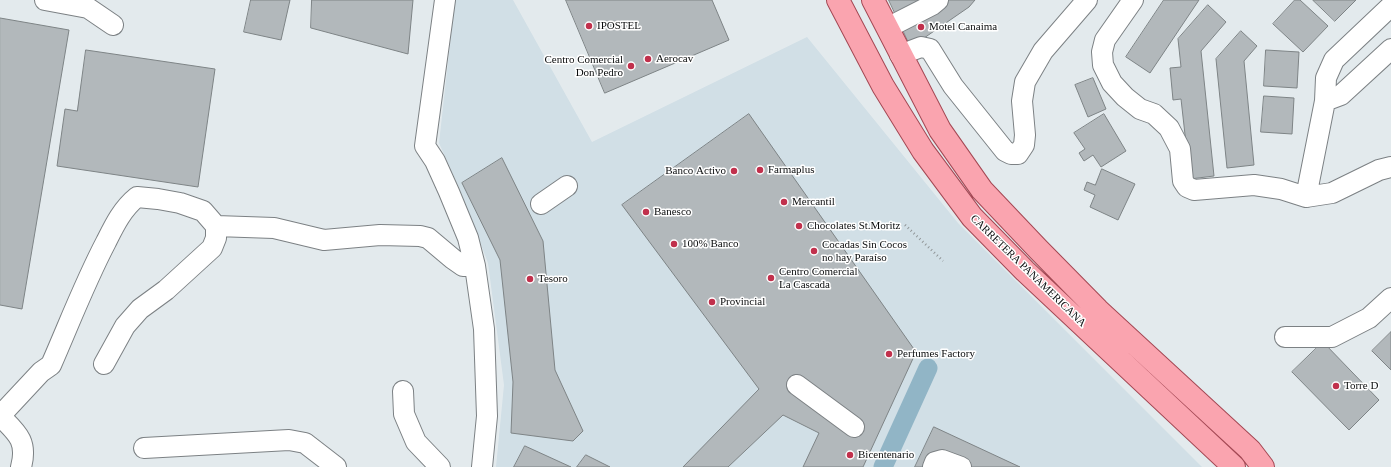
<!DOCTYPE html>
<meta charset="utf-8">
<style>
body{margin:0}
canvas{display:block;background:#e3eaed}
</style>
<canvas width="1391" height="467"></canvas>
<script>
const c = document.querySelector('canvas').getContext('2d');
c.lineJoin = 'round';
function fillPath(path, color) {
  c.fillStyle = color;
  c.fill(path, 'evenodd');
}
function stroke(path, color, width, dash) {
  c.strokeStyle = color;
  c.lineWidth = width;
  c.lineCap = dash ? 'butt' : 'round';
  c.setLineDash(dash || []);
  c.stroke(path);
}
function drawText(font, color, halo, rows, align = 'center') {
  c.font = font + ' "Times New Roman",serif';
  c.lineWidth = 3;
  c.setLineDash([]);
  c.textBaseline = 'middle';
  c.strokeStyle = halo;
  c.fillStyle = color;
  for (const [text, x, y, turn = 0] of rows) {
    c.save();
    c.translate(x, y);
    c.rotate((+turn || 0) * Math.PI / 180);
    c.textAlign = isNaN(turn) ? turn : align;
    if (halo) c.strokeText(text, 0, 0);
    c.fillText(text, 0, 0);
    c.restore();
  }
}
const built = new Path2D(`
 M 455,0 L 513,0 L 592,142 L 807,37 L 958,223 L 1202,467 L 496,467 L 504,385 L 488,263 L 460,190 L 439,143 Z`);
const canal = new Path2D(`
 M 883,467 L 928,368`);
const building = new Path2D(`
 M 251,0 L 290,0 L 281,40 L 244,32 Z
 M 312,0 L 413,0 L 408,54 L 311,28 Z
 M 566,0 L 712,0 L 729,40 L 605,93 Z
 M 889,0 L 975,0 L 969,7 L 911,47 Z
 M 1164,0 L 1199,0 L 1150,73 L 1126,57 Z
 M 1295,0 L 1300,0 L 1328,26 L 1303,52 L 1273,24 Z
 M 1313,0 L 1356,0 L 1335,21 Z
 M 1208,5 L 1226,22 L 1201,51 L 1214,176 L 1190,179 L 1181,99 L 1173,100 L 1170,68 L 1181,67 L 1178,39 Z
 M 0,18 L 69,30 L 22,309 L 0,305 Z
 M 1241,31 L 1257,46 L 1244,61 L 1254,165 L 1227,168 L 1216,59 Z
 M 86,50 L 215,69 L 198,187 L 57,166 L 65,109 L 77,111 Z
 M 1266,50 L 1299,52 L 1297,88 L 1264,86 Z
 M 1093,78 L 1106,109 L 1088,117 L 1075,85 Z
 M 1264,96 L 1294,98 L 1292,134 L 1261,132 Z
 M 749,114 L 916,352 L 863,467 L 803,467 L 819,433 L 783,415 L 728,467 L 683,467 L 759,389 L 622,205 Z
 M 1104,114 L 1126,151 L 1101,167 L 1093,155 L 1084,161 L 1079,153 L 1085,149 L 1074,133 Z
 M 502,158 L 543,241 L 555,370 L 583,431 L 573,441 L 511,433 L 513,382 L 500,260 L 462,183 Z
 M 1102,169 L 1135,184 L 1118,220 L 1090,207 L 1095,195 L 1084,190 L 1087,182 L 1095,185 Z
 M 1391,332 L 1391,370 L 1372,351 Z
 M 1323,342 L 1379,400 L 1349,430 L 1292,372 Z
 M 934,427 L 1020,467 L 915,467 Z
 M 525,446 L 571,467 L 514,467 Z
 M 586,455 L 610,467 L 577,467 Z`);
const path = new Path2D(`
 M 905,225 L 943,261`);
const minor = new Path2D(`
 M 45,0 L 88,8 L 113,25
 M 445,0 L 425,146 L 435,161 L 449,192 L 468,238 L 475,266 L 484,329 L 487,416 L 482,467
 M 1133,0 L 1105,40 L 1102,52 L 1103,65 L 1112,83 L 1125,97 L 1140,109 L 1154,114 L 1169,128 L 1180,149 L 1183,181 L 1187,187 L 1194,190 L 1254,185 L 1281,189 L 1306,197 L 1332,193 L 1379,170 L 1391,167
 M 887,28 L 932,5 L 938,0
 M 900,55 L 921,47 L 930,49 L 953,86 L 1005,151 L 1011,154 L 1018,154 L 1024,145 L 1025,135 L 1022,101 L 1025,82 L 1043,51 L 1087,0
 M 1325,101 L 1341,95 L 1391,49
 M 1306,197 L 1325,101 L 1326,78 L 1334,60 L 1391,6
 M 541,204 L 567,186
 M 1285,337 L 1332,337 L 1369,318 L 1391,298
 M 104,364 L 125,326 L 140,309 L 166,290 L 212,248 L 216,238 L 216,226
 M 797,385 L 854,427
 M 403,391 L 404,414 L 416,442 L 440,467
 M 144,448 L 289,440 L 305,443 L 336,467
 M 21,467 C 28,441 17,433 0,416 L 41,372 L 51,365 C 69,324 85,282 106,242 C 114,226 122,209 137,197 L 158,199 L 180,203 L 203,211 L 216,226 L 274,228 L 324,240 L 380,235 L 420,236 L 428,238 L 453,259 L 463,266 L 475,266
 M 933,467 L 935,462 L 942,460 L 961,467`);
const major = new Path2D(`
 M 838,0 L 883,86 L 923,151 L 972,217 L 1025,271 L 1234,467
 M 873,0 L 940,130 L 982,190 L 1038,249 L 1098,310 L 1250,450 L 1263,467`);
const markers = [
 [589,26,4,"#c1304c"],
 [921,27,4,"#c1304c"],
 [648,59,4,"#c1304c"],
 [631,66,4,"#c1304c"],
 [760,170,4,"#c1304c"],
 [734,171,4,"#c1304c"],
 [784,202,4,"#c1304c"],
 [646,212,4,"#c1304c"],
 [799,226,4,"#c1304c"],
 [674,244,4,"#c1304c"],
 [814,251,4,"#c1304c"],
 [771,278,4,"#c1304c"],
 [530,279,4,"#c1304c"],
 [712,302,4,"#c1304c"],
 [889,354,4,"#c1304c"],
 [1336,386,4,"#c1304c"],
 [850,455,4,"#c1304c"]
];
const poiNames = [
 ["IPOSTEL",597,26],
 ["Motel Canaima",929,27],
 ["Aerocav",656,59],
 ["Centro Comercial",623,60,"right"],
 ["Don Pedro",623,73,"right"],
 ["Farmaplus",768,170],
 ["Banco Activo",726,171,"right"],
 ["Mercantil",792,202],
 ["Banesco",654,212],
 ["Chocolates St.Moritz",807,226],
 ["100% Banco",682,244],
 ["Cocadas Sin Cocos",822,245],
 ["no hay Paraíso",822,258],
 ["Centro Comercial",779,272],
 ["La Cascada",779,285],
 ["Tesoro",538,279],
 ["Provincial",720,302],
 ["Perfumes Factory",897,354],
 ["Torre D",1344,386],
 ["Bicentenario",858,455]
];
const streetNames = [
 ["CARRETERA PANAMERICANA",1028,271,44]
];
fillPath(built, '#d1dfe6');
stroke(canal, '#91b5c6', 19);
fillPath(building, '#b2b8bb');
stroke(building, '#7e8486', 1);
stroke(minor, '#7c8184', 22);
stroke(major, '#a44854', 24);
stroke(path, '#8f9496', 2.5, [1, 3]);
stroke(minor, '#fff', 20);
stroke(major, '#faa4af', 22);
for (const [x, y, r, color] of markers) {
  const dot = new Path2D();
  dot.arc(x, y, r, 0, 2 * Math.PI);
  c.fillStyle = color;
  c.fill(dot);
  stroke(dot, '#fff', 1.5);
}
drawText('11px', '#0a0c0d', '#fff', poiNames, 'left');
drawText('11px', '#0a0c0d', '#fff', streetNames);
</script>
